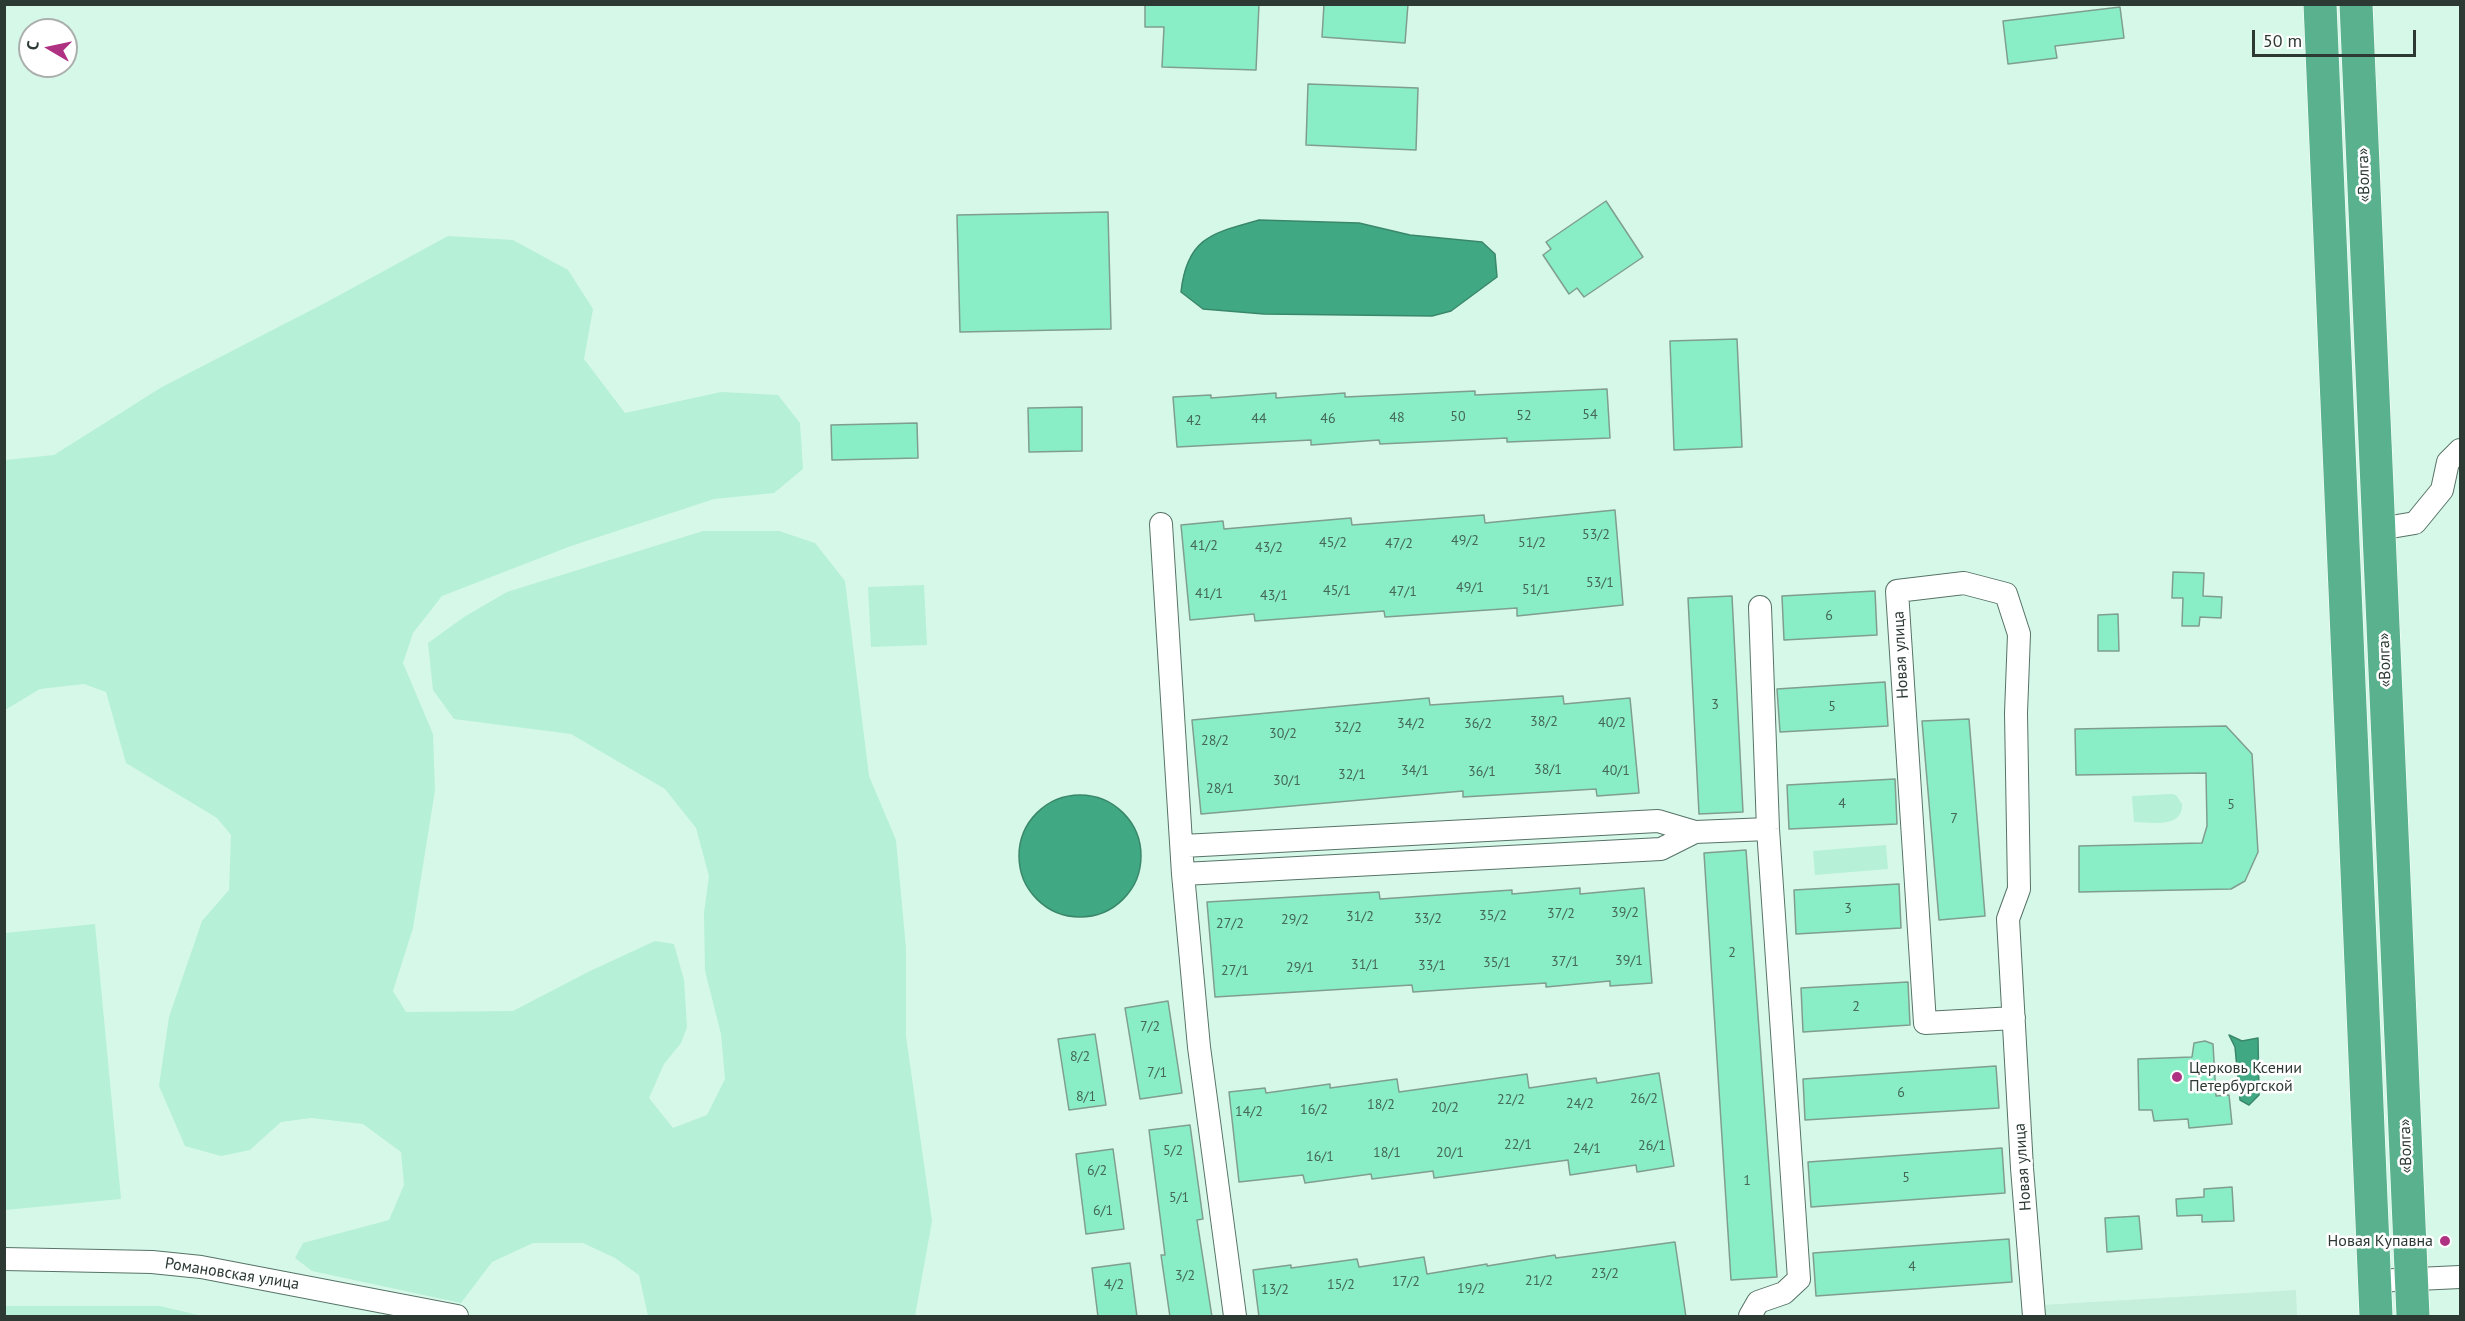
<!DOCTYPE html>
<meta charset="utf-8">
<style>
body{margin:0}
#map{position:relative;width:2465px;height:1321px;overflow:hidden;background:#d6f8e8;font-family:"PT Sans",sans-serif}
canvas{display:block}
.frame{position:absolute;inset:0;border:6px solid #2d3a34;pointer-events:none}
.north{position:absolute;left:18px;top:18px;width:60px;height:60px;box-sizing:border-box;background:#fff;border:2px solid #abb0ae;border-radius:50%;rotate:279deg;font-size:16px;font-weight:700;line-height:24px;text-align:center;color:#2d3a34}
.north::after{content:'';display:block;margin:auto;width:21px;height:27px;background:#af3282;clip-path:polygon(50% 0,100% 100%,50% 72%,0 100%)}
.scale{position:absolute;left:2252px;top:30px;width:164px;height:27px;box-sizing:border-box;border:3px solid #2d3a34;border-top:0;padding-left:8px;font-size:18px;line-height:21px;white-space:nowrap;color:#2d3a34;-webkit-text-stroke:4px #fff;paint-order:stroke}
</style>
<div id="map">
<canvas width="2465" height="1321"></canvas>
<div class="frame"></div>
<div class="north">С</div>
<div class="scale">50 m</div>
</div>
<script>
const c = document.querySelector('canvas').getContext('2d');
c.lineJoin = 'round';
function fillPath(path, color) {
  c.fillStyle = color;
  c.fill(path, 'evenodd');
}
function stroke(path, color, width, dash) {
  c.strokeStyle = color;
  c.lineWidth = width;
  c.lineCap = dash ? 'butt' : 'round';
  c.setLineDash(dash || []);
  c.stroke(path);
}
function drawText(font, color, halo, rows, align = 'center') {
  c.font = font + ' "PT Sans",sans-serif';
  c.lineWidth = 5;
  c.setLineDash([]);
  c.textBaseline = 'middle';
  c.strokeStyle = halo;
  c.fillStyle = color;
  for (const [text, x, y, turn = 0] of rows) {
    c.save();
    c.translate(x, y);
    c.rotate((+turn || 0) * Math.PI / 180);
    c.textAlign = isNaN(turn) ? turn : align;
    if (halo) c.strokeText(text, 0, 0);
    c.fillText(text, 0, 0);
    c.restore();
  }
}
const built = new Path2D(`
 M 2296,1290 L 2297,1316 L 2043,1316 L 2042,1305 Z`);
const green = new Path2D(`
 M 448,236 L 513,240 L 568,270 L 593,309 L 584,359 L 625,413 L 721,392 L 778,395 L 800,423 L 803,469 L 774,493 L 714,499 L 571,546 L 442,596 L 413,633 L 403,663 L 433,734 L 435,790 L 413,928 L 393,991 L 406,1012 L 513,1011 L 590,971 L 655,941 L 674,944 L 684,980 L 687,1027 L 681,1043 L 664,1064 L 649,1098 L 673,1128 L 707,1115 L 725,1079 L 721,1034 L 705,971 L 704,913 L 709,876 L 696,828 L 665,789 L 571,734 L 454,719 L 433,690 L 428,643 L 464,617 L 507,592 L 703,531 L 779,531 L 815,543 L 845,581 L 869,776 L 896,840 L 906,948 L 906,1036 L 932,1221 L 915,1316 L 648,1316 L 639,1275 L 615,1258 L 583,1243 L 533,1243 L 492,1262 L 461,1303 L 312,1271 L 295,1258 L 303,1243 L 389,1220 L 404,1185 L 401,1152 L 363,1124 L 311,1118 L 281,1122 L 250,1150 L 221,1156 L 185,1146 L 159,1086 L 169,1017 L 202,921 L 229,890 L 231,835 L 217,818 L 126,763 L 106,692 L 84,684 L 40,689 L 5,710 L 5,460 L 54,455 L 162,387 L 325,303 Z
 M 924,585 L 927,645 L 871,647 L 868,587 Z
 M 2172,794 L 2176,795 L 2182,804 C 2183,829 2151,822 2134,822 L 2132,796 Z
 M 1886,845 L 1888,869 L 1815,875 L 1813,851 Z
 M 95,924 L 121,1199 L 5,1210 L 5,933 Z
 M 5,1306 L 160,1306 L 202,1316 L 5,1316 Z`);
const water = new Path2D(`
 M 1259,220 L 1359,223 L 1410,235 L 1482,242 L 1495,254 L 1497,277 L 1451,311 L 1432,316 L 1264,314 L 1203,309 L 1181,292 C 1187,237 1213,233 1259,220 Z
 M1019 856a61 61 0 1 1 122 0a61 61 0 1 1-122 0Z
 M 2229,1035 L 2242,1041 L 2258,1038 L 2259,1095 L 2249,1105 L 2240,1100 L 2235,1047 Z`);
const building = new Path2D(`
 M 1145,4 L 1259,4 L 1256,70 L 1162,67 L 1164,27 L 1145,27 Z
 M 1324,4 L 1408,4 L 1405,43 L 1322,37 Z
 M 2120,7 L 2124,38 L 2055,46 L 2057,58 L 2008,64 L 2003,21 Z
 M 1308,84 L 1418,88 L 1416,150 L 1306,145 Z
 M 1606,201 L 1643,257 L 1584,297 L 1577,288 L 1569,294 L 1543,255 L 1551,249 L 1546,242 Z
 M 1108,212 L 1111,329 L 960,332 L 957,215 Z
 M 1737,339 L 1742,447 L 1674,450 L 1670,341 Z
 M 1607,389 L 1610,438 L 1507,442 L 1507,438 L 1380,444 L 1379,440 L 1311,445 L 1311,440 L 1177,447 L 1173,397 L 1211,395 L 1211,398 L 1276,393 L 1276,398 L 1345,393 L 1345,397 L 1475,391 L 1475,395 Z
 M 1082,407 L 1082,451 L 1029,452 L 1028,408 Z
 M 917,423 L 918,458 L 832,460 L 831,425 Z
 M 1615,510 L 1623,605 L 1517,616 L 1517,608 L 1385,617 L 1384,611 L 1255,621 L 1254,614 L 1190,620 L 1181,525 L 1223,521 L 1224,529 L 1351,518 L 1352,525 L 1484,515 L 1485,523 Z
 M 2173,572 L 2204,573 L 2203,596 L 2222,597 L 2221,618 L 2200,617 L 2199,626 L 2182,626 L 2183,598 L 2172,598 Z
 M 1875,591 L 1877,635 L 1784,640 L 1782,596 Z
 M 1732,596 L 1743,812 L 1699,814 L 1688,598 Z
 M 2118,614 L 2119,651 L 2098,651 L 2098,615 Z
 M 1885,682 L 1888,726 L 1780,732 L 1777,689 Z
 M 1563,696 L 1564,704 L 1630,698 L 1639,793 L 1597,796 L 1596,789 L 1463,797 L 1463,791 L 1201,814 L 1192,720 L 1429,698 L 1430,705 Z
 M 1969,719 L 1985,916 L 1939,920 L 1922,721 Z
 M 2226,726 L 2252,754 L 2258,852 L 2245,881 L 2231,889 L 2079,892 L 2079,846 L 2202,843 L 2207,826 L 2206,773 L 2076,775 L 2075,729 Z
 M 1895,779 L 1897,824 L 1789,829 L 1787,785 Z
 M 1746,850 L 1777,1277 L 1731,1280 L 1704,853 Z
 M 1899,884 L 1901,928 L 1796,934 L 1794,890 Z
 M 1580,888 L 1580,894 L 1644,888 L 1652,983 L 1610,986 L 1610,981 L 1546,987 L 1546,983 L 1413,992 L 1412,985 L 1215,997 L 1207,902 L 1379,892 L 1380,899 L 1512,890 L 1512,894 Z
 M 1908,982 L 1910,1025 L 1803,1032 L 1801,988 Z
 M 1168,1001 L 1182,1093 L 1140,1099 L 1125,1008 Z
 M 1095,1034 L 1106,1105 L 1069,1110 L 1058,1039 Z
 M 2205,1041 L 2213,1044 L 2216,1096 L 2229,1095 L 2232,1124 L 2189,1128 L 2188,1119 L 2154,1121 L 2152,1110 L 2139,1110 L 2138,1059 L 2192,1057 L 2194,1043 Z
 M 1996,1066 L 1999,1108 L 1805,1120 L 1803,1079 Z
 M 1659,1073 L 1674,1166 L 1637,1172 L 1636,1165 L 1570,1175 L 1568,1160 L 1434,1178 L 1433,1171 L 1372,1179 L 1371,1174 L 1305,1183 L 1303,1175 L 1239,1182 L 1229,1092 L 1265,1088 L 1266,1093 L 1330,1084 L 1330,1088 L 1397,1079 L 1399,1092 L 1527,1074 L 1529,1088 L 1596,1078 L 1597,1083 Z
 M 1190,1125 L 1203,1219 L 1197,1220 L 1212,1317 L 1170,1317 L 1161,1255 L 1165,1255 L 1149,1130 Z
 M 2002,1148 L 2005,1193 L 1811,1207 L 1808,1162 Z
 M 1113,1149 L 1124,1229 L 1086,1234 L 1076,1154 Z
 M 2232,1187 L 2234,1221 L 2202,1222 L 2202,1215 L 2177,1216 L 2176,1199 L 2204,1197 L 2204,1189 Z
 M 2139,1216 L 2142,1249 L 2107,1252 L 2105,1218 Z
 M 2009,1239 L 2012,1282 L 1816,1296 L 1813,1253 Z
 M 1675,1242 L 1686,1317 L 1259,1317 L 1253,1270 L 1291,1265 L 1291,1268 L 1357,1259 L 1359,1267 L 1424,1257 L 1427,1274 L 1487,1264 L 1487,1266 L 1555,1255 L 1556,1258 Z
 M 1130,1263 L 1137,1317 L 1098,1317 L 1092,1268 Z`);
const minor = new Path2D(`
 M 1161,524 L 1183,874 L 1199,1047 L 1235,1316
 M 2379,529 L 2415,523 L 2442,490 L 2448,462 L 2460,450
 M 1183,846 L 1658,821 L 1695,832 L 1768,829
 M 1183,874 L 1661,849 L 1695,832
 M 2014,1018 L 1925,1023 L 1897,591 L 1964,583 L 2006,594 L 2019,634 L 2016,713 L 2019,889 L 2008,919 L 2022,1168 L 2034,1316
 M 4,1259 L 152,1262 L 201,1267 L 457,1316
 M 2375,1281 L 2460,1277
 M 1750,1316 L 1758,1302 L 1784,1293 L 1799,1279 L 1768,829 L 1760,607`);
const highway = new Path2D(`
 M 2320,4 L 2376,1316
 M 2356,4 L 2413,1316`);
const markers = [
 [2177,1077,6,"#af3282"],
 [2445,1241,6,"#af3282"]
];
const numberNames = [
 ["54",1590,415],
 ["52",1524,416],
 ["50",1458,417],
 ["48",1397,418],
 ["44",1259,419],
 ["46",1328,419],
 ["42",1194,421],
 ["53/2",1596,535],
 ["49/2",1465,541],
 ["45/2",1333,543],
 ["51/2",1532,543],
 ["47/2",1399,544],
 ["41/2",1204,546],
 ["43/2",1269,548],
 ["53/1",1600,583],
 ["49/1",1470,588],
 ["51/1",1536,590],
 ["45/1",1337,591],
 ["47/1",1403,592],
 ["41/1",1209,594],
 ["43/1",1274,596],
 ["6",1829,616],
 ["3",1715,705],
 ["5",1832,707],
 ["38/2",1544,722],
 ["40/2",1612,723],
 ["34/2",1411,724],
 ["36/2",1478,724],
 ["32/2",1348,728],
 ["30/2",1283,734],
 ["28/2",1215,741],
 ["38/1",1548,770],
 ["34/1",1415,771],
 ["40/1",1616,771],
 ["36/1",1482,772],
 ["32/1",1352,775],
 ["30/1",1287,781],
 ["28/1",1220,789],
 ["4",1842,804],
 ["5",2231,805],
 ["7",1954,819],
 ["3",1848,909],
 ["39/2",1625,913],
 ["37/2",1561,914],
 ["35/2",1493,916],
 ["31/2",1360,917],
 ["33/2",1428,919],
 ["29/2",1295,920],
 ["27/2",1230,924],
 ["2",1732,953],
 ["39/1",1629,961],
 ["37/1",1565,962],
 ["35/1",1497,963],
 ["31/1",1365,965],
 ["33/1",1432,966],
 ["29/1",1300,968],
 ["27/1",1235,971],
 ["2",1856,1007],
 ["7/2",1150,1027],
 ["8/2",1080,1057],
 ["7/1",1157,1073],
 ["6",1901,1093],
 ["8/1",1086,1097],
 ["26/2",1644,1099],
 ["22/2",1511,1100],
 ["24/2",1580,1104],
 ["18/2",1381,1105],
 ["20/2",1445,1108],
 ["16/2",1314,1110],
 ["14/2",1249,1112],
 ["22/1",1518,1145],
 ["26/1",1652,1146],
 ["24/1",1587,1149],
 ["5/2",1173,1151],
 ["18/1",1387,1153],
 ["20/1",1450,1153],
 ["16/1",1320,1157],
 ["6/2",1097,1171],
 ["5",1906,1178],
 ["1",1747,1181],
 ["5/1",1179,1198],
 ["6/1",1103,1211],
 ["4",1912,1267],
 ["23/2",1605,1274],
 ["3/2",1185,1276],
 ["21/2",1539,1281],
 ["17/2",1406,1282],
 ["4/2",1114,1285],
 ["15/2",1341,1285],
 ["19/2",1471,1289],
 ["13/2",1275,1290]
];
const streetNames = [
 ["«Волга»",2364,175,-92],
 ["Новая улица",1901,655,-93],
 ["«Волга»",2385,660,-92],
 ["«Волга»",2406,1146,-92],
 ["Новая улица",2023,1167,-94],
 ["Романовская улица",232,1274,9]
];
const poiNames = [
 ["Церковь Ксении",2189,1068],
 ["Петербургской",2189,1086],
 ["Новая Купавна",2433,1241,"right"]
];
fillPath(built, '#c5eedb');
fillPath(green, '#b6f0d6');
fillPath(water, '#40a983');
stroke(water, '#3a886b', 1.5);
fillPath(building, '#89eec5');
stroke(building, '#7f9e90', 1.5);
stroke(minor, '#567366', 24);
stroke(highway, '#fff', 34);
stroke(minor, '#fff', 22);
stroke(highway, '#5ab18e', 33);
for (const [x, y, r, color] of markers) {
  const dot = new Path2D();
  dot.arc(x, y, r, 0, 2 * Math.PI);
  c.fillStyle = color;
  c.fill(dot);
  stroke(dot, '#fff', 2);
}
drawText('14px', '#446758', null, numberNames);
drawText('16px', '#2d3a34', '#fff', streetNames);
drawText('16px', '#2d3a34', '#fff', poiNames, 'left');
</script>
